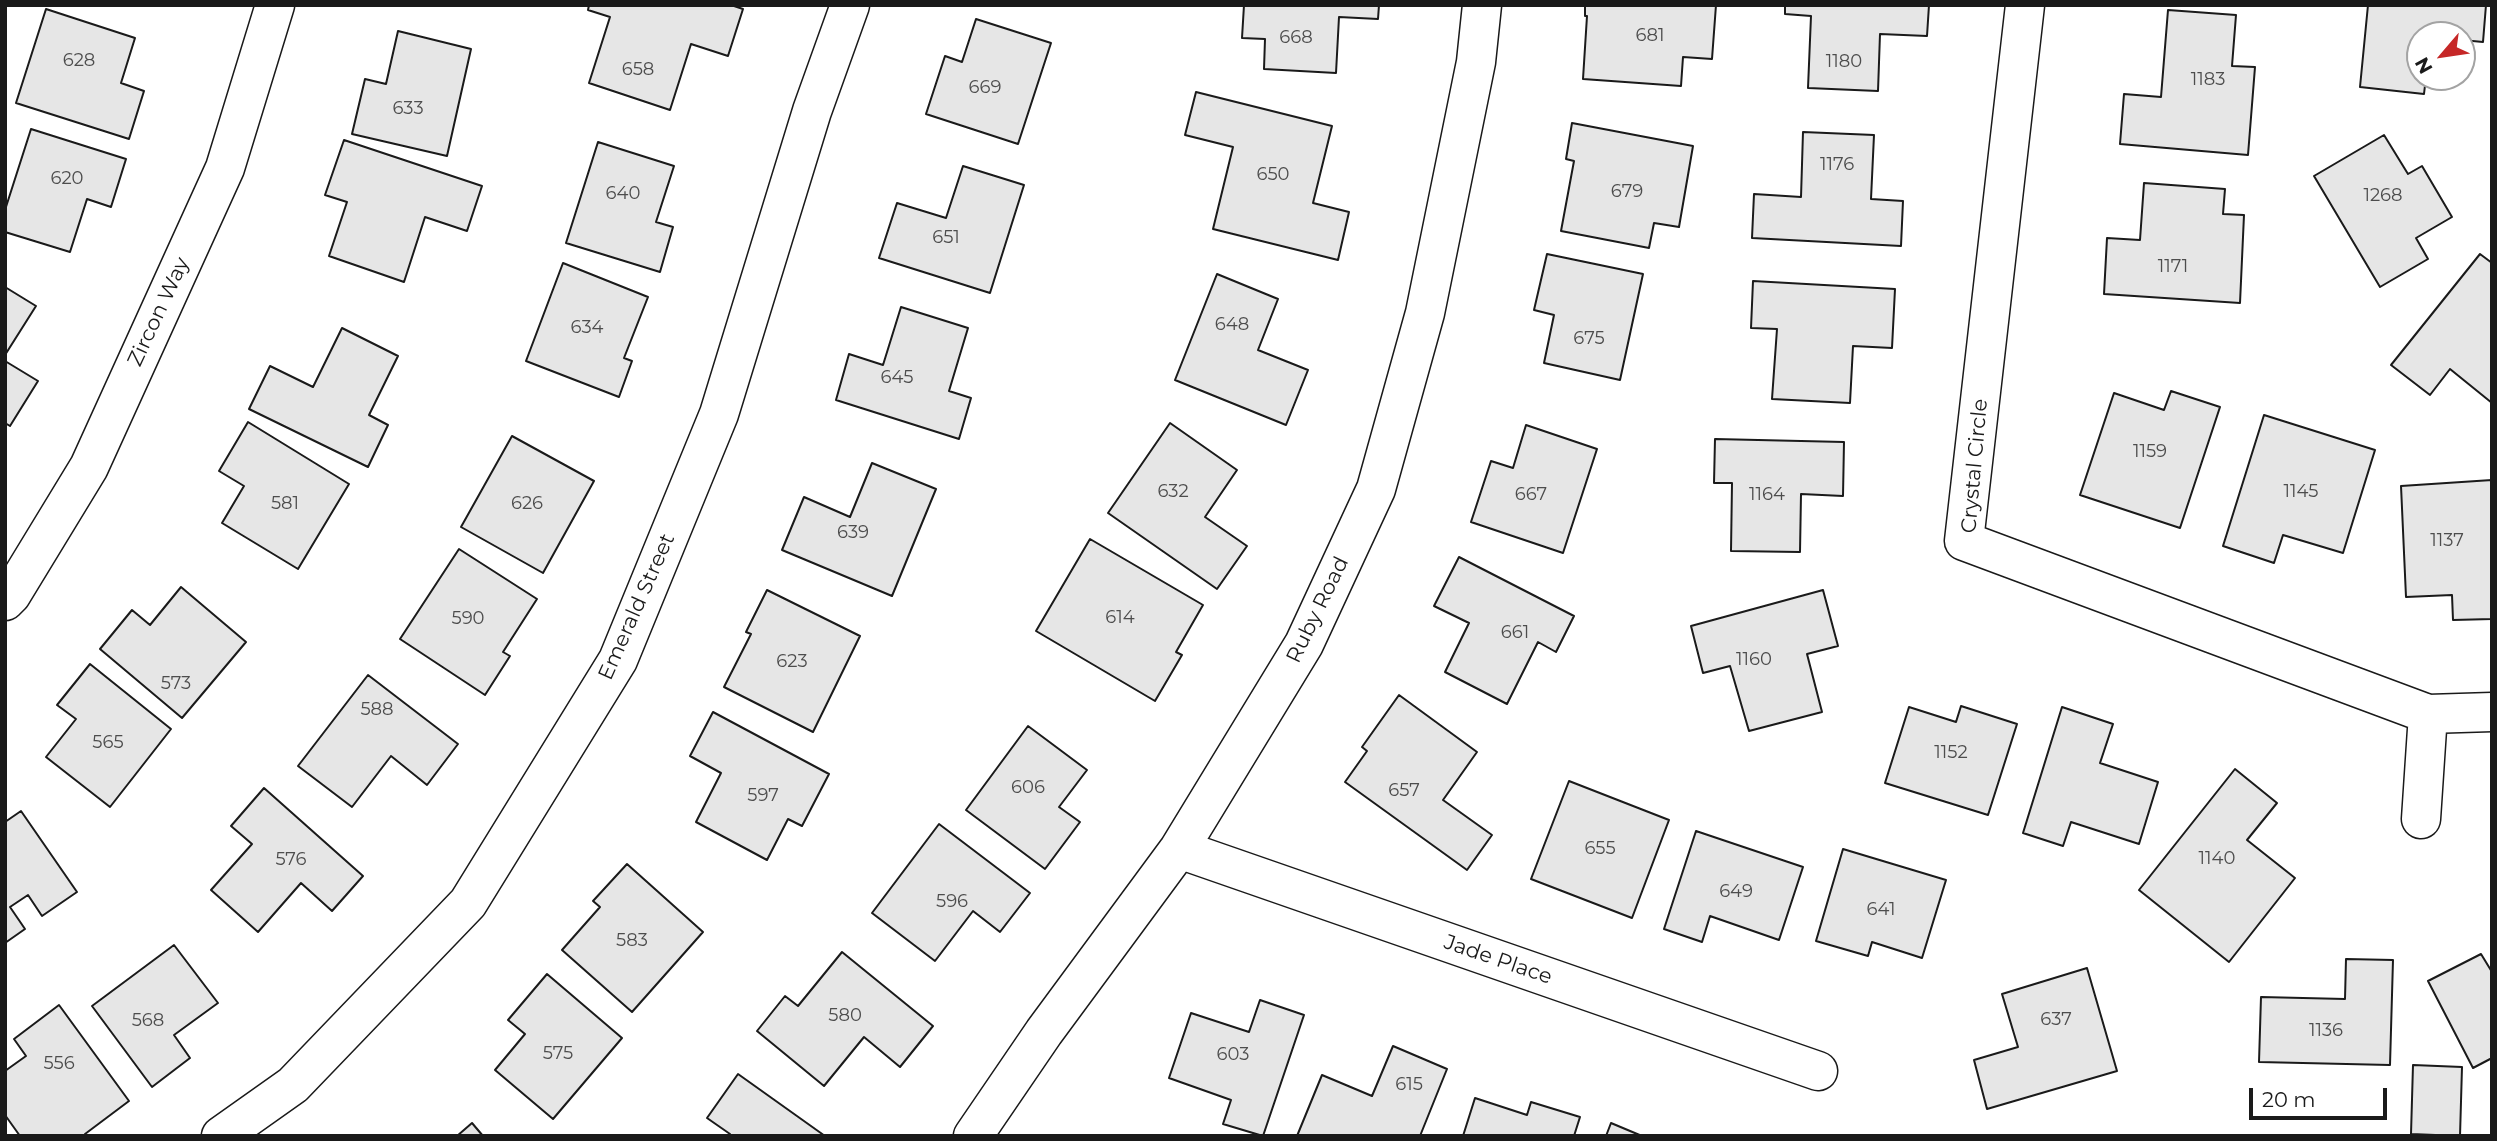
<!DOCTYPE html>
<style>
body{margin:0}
#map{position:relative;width:2497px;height:1141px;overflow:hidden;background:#fff;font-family:Montserrat,sans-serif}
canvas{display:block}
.frame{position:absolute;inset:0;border:7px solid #1a1a1a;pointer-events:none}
.north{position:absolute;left:2406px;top:21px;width:70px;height:70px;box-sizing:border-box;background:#fff;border:2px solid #a3a3a3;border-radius:50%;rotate:241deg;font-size:19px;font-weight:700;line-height:28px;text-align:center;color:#1a1a1a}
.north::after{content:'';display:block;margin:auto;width:24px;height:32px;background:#c62828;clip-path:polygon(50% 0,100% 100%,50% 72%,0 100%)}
.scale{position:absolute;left:2249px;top:1088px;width:138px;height:32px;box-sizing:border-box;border:4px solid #1a1a1a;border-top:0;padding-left:9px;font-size:21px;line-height:24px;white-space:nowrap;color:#1a1a1a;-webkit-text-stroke:5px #fff;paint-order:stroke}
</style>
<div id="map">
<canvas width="2497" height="1141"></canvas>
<div class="frame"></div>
<div class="north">N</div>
<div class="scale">20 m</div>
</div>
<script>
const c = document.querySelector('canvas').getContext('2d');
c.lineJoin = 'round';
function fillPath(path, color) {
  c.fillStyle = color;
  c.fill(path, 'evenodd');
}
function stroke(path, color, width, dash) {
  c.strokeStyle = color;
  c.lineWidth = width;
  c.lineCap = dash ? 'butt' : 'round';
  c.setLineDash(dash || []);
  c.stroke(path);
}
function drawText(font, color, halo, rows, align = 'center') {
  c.font = font + ' Montserrat,sans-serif';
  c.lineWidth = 5;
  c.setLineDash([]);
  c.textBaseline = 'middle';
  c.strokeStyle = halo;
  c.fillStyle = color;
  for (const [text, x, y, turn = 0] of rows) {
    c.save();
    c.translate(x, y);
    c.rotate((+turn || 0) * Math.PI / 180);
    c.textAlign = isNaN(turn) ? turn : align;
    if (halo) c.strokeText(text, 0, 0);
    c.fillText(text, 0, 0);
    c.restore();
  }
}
const building = new Path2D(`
 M 589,5 L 731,5 L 743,9 L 728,56 L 691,44 L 670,110 L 589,83 L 610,17 L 588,10 Z
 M 1244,5 L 1379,5 L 1378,19 L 1339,17 L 1336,73 L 1264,69 L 1265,39 L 1242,38 Z
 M 1585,5 L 1716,5 L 1712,59 L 1683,57 L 1681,86 L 1583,79 L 1587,16 L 1585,16 Z
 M 1785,5 L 1929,5 L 1927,36 L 1880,34 L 1878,91 L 1808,88 L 1811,16 L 1785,14 Z
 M 2368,5 L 2486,5 L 2483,42 L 2462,40 L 2462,35 L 2420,35 L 2420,77 L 2426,77 L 2424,94 L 2360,87 Z
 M 46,9 L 135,38 L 121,83 L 144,91 L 129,139 L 16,103 Z
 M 2168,10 L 2236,15 L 2232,66 L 2255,67 L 2248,155 L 2120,144 L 2124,94 L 2161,97 Z
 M 976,19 L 1051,43 L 1018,144 L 926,114 L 945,56 L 962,62 Z
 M 398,31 L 471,49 L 447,156 L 352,134 L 365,79 L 386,84 Z
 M 1196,92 L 1332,126 L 1313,203 L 1349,212 L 1338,260 L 1213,229 L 1233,147 L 1185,135 Z
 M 1572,123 L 1693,146 L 1679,227 L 1654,223 L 1649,248 L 1561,231 L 1574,161 L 1566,159 Z
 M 31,129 L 126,159 L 111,207 L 87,199 L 70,252 L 5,232 L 5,210 Z
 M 1803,132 L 1874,135 L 1871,199 L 1903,201 L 1901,246 L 1752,238 L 1754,194 L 1801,197 Z
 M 2384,135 L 2408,174 L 2422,166 L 2452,217 L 2416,238 L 2428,259 L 2380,287 L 2314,176 Z
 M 344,140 L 482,186 L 467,231 L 425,217 L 404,282 L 329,256 L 347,202 L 325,195 Z
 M 598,142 L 674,166 L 656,222 L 673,227 L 660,272 L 566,243 Z
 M 963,166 L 1024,185 L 990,293 L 879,258 L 897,203 L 946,218 Z
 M 2144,183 L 2225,189 L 2223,214 L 2244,215 L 2240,303 L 2104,294 L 2107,238 L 2140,240 Z
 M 1547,254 L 1643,274 L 1620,380 L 1544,363 L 1554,315 L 1534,310 Z
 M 2480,254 L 2492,263 L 2492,403 L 2450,369 L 2430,395 L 2391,365 Z
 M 563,263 L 648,297 L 624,358 L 632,361 L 619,397 L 526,361 Z
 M 1217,274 L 1278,299 L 1258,350 L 1308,370 L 1286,425 L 1175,380 Z
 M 1753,281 L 1895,289 L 1892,348 L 1853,346 L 1850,403 L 1772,399 L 1777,329 L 1751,328 Z
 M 5,287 L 36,306 L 5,355 Z
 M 901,307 L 968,328 L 949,391 L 971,398 L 959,439 L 836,400 L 849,354 L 883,365 Z
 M 342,328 L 398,356 L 369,415 L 388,425 L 368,467 L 249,409 L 270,366 L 313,387 Z
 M 5,361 L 38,381 L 10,426 L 5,423 Z
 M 2171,391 L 2220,407 L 2180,528 L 2080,495 L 2114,393 L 2164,410 Z
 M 2264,415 L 2375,450 L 2343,553 L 2283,535 L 2274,563 L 2223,546 Z
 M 248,422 L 349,484 L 298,569 L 222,523 L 244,486 L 219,471 Z
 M 1170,423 L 1237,470 L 1205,517 L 1247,546 L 1217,589 L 1108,513 Z
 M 1526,425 L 1597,449 L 1563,553 L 1471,522 L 1491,461 L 1513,468 Z
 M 512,436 L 594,481 L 543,573 L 461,527 Z
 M 1715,439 L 1844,442 L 1843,496 L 1801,494 L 1800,552 L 1731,551 L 1732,483 L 1714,483 Z
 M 872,463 L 936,489 L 892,596 L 782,550 L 804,497 L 850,517 Z
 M 2492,480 L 2492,619 L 2453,620 L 2452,595 L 2406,597 L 2401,486 Z
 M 1090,539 L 1203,605 L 1176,652 L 1182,655 L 1155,701 L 1036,631 Z
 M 459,549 L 537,599 L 503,652 L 510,656 L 485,695 L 400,639 Z
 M 1459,557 L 1574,616 L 1556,652 L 1538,642 L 1507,704 L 1445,672 L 1469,623 L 1434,606 Z
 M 181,587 L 246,642 L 182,718 L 100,649 L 132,610 L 150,625 Z
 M 767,590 L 860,636 L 813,732 L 724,687 L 751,634 L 746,632 Z
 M 1823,590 L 1838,646 L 1807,654 L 1822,712 L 1749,731 L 1730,666 L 1703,673 L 1691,626 Z
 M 90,664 L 171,729 L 110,807 L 46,757 L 76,719 L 57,705 Z
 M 368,675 L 458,744 L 427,785 L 391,756 L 352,807 L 298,766 Z
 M 1399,695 L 1477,752 L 1443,800 L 1492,835 L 1467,870 L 1345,782 L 1367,751 L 1362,747 Z
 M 1961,706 L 2017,724 L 1988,815 L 1885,783 L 1909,707 L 1956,722 Z
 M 2062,707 L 2113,724 L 2100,763 L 2158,782 L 2139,844 L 2071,822 L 2063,846 L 2023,833 Z
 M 713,712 L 829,774 L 802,826 L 788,819 L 767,860 L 696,822 L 721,773 L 690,756 Z
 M 1028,726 L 1087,770 L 1059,807 L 1080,822 L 1045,869 L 966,810 Z
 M 2235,769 L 2277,803 L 2247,840 L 2295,878 L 2229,962 L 2139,890 Z
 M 1569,781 L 1669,820 L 1632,918 L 1531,879 Z
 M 264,788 L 363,876 L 332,911 L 301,883 L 258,932 L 211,890 L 252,844 L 231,826 Z
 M 21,811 L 77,892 L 42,916 L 28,895 L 10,907 L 25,929 L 5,943 L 5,822 Z
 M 939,824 L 1030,893 L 1000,932 L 973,911 L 935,961 L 872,913 Z
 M 1696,831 L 1803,867 L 1779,940 L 1710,916 L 1702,942 L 1664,929 Z
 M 1843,849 L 1946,880 L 1922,958 L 1872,942 L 1868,956 L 1816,941 Z
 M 627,864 L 703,932 L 632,1012 L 562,950 L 600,907 L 593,901 Z
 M 174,945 L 218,1003 L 174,1035 L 190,1058 L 152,1087 L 92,1006 Z
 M 842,952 L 933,1026 L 900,1067 L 864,1037 L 824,1086 L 757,1031 L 785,996 L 798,1006 Z
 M 2481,954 L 2492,972 L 2492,1058 L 2473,1068 L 2428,981 Z
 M 2346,959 L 2393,960 L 2390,1065 L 2259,1062 L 2261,997 L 2345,999 Z
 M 2087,968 L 2117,1071 L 1987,1109 L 1974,1060 L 2018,1047 L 2002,994 Z
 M 547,974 L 622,1038 L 553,1119 L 495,1070 L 525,1034 L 508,1020 Z
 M 1260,1000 L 1304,1015 L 1263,1136 L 1223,1124 L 1231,1100 L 1169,1078 L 1191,1013 L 1249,1032 Z
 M 59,1005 L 129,1101 L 85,1134 L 86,1136 L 20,1136 L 5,1115 L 5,1071 L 26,1056 L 14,1039 Z
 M 1393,1046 L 1447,1069 L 1420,1136 L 1297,1136 L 1322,1075 L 1372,1096 Z
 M 2413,1065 L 2462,1067 L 2460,1136 L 2411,1134 Z
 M 738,1074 L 825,1136 L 728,1136 L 730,1134 L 707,1118 Z
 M 1475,1098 L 1527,1115 L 1531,1102 L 1580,1117 L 1574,1136 L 1463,1136 Z
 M 472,1123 L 483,1136 L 457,1136 Z
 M 1611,1123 L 1642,1136 L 1606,1136 Z`);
const minor = new Path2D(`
 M 2025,5 L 1964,541 L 2428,714 L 2492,712
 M 5,601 L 11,595 L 89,467 L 225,168 L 275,5
 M 2421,819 L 2428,714
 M 1179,849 L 1818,1071
 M 221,1136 L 293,1085 L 468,903 L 618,660 L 719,414 L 812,111 L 850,5
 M 973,1136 L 1044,1032 L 1179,849 L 1304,644 L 1376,489 L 1425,313 L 1476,62 L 1482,5`);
const numberNames = [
 ["681",1650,36],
 ["668",1296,38],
 ["628",79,61],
 ["1180",1844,62],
 ["658",638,70],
 ["1183",2208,80],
 ["669",985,88],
 ["633",408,109],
 ["1176",1837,165],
 ["650",1273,175],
 ["620",67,179],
 ["679",1627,192],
 ["640",623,194],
 ["1268",2383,196],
 ["651",946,238],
 ["1171",2173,267],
 ["648",1232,325],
 ["634",587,328],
 ["675",1589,339],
 ["645",897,378],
 ["1159",2150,452],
 ["632",1173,492],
 ["1145",2301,492],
 ["667",1531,495],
 ["1164",1767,495],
 ["581",285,504],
 ["626",527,504],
 ["639",853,533],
 ["1137",2447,541],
 ["614",1120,618],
 ["590",468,619],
 ["661",1515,633],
 ["1160",1754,660],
 ["623",792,662],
 ["573",176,684],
 ["588",377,710],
 ["565",108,743],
 ["1152",1951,753],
 ["606",1028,788],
 ["657",1404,791],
 ["597",763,796],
 ["655",1600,849],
 ["1140",2217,859],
 ["576",291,860],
 ["649",1736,892],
 ["596",952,902],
 ["641",1881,910],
 ["583",632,941],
 ["580",845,1016],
 ["637",2056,1020],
 ["568",148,1021],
 ["1136",2326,1031],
 ["575",558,1054],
 ["603",1233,1055],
 ["556",59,1064],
 ["615",1409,1085]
];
const streetNames = [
 ["Zircon Way",159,312,-65],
 ["Crystal Circle",1975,466,-85],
 ["Emerald Street",637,607,-66],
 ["Ruby Road",1318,610,-64],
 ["Jade Place",1498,960,19]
];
fillPath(building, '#e6e6e6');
stroke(building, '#1a1a1a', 2);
stroke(minor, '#1a1a1a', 41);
stroke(minor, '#fff', 38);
drawText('18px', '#4d4d4d', null, numberNames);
drawText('21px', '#1a1a1a', '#fff', streetNames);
</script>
